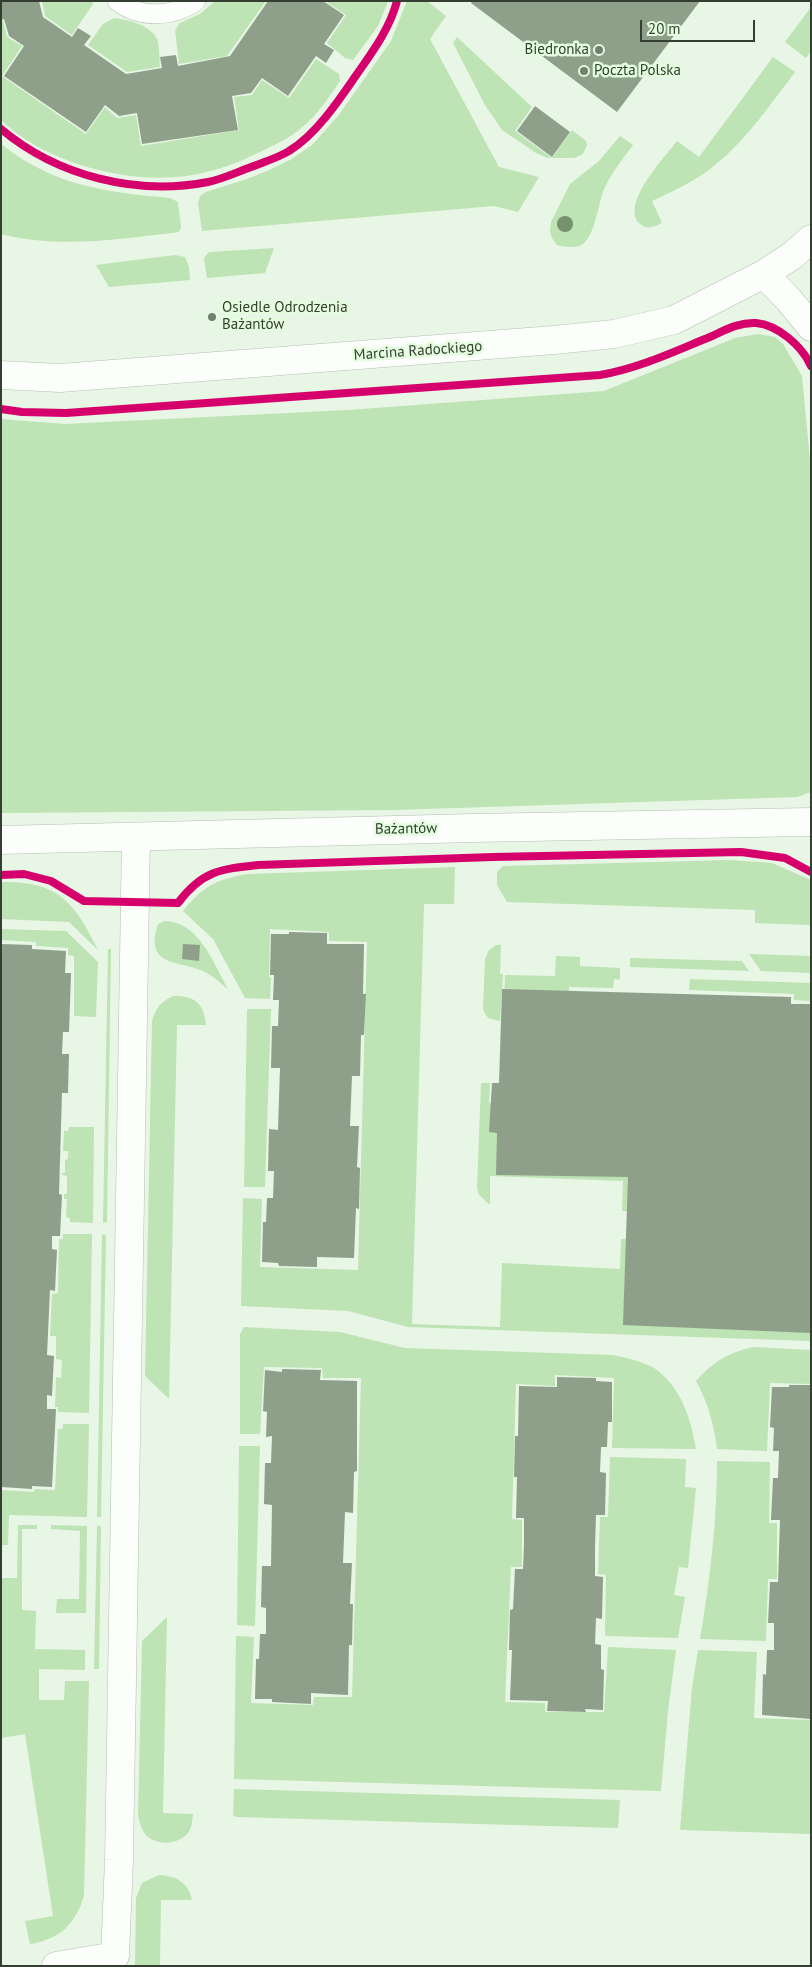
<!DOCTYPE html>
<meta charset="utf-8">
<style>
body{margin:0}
#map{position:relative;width:812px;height:1967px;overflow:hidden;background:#e8f6e5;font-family:"PT Sans",sans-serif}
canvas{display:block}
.frame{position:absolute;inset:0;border:2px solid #353e32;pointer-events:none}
.scale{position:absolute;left:640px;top:20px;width:115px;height:22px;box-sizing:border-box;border:2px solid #353e32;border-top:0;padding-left:6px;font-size:15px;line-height:18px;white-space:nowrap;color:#353e32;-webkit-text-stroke:4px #e4fdde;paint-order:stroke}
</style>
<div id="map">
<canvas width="812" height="1967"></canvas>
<div class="frame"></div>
<div class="scale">20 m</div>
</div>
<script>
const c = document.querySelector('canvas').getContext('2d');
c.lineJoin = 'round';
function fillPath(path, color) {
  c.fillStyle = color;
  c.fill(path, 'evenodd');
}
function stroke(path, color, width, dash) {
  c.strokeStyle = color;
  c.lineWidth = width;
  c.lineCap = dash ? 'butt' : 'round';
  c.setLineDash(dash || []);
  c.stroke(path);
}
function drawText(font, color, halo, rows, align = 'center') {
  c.font = font + ' "PT Sans",sans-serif';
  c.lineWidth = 5;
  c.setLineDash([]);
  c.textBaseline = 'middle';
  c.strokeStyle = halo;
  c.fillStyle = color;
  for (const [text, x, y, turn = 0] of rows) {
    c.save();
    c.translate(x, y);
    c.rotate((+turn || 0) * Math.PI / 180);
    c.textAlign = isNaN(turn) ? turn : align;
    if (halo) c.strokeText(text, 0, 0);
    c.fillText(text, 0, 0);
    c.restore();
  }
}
const green = new Path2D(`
 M 42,1 L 92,1 L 93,4 L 72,35 L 45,16 Z
 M 215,1 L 266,1 L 227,56 L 179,64 L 175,30 L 180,23 L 200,14 Z
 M 325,1 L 388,1 L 378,26 L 353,60 L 345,58 L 327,43 L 346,15 Z
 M 407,1 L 427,1 L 446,16 L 430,39 L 499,167 L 539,177 L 518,212 L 494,206 L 202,231 L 198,203 L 200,196 L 206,192 L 247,179 L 267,171 L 290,160 L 312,145 L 338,116 L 391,41 Z
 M 811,7 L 811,51 L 806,58 L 785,42 Z
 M 114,18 C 127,20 150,24 157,39 C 160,46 159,59 160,67 L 127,72 L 88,45 L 103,24 Z
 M 3,20 L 7,37 L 22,46 L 2,76 L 86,134 L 105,107 L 117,118 L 136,115 L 141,146 L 239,130 L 234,97 L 252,95 L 262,80 L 289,98 L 316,59 L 339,74 L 340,81 C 328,98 317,116 301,128 C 289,139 276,144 262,151 C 234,165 206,175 175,177 C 118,182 42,160 1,120 L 1,21 Z
 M 457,37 L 532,107 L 515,131 L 552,158 L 572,130 L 586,141 L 587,145 L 583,154 L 574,158 L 547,158 L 536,153 L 502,130 L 485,105 L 453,43 Z
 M 773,57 L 795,72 C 770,105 747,139 715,165 C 696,181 673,191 652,201 L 662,223 C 654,227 647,230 640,224 C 619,205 665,157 677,141 L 699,157 Z
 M 620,136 L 633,145 C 622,160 610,174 603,192 C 598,206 595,233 584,243 C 577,249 566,247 557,245 L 552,238 L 550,231 L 551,222 L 570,184 L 599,161 Z
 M 1,144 C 54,186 105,192 170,198 L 178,202 L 181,227 L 179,232 C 121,239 59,249 1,234 Z
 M 274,248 L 265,273 L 207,278 L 204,258 L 209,252 Z
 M 175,255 L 185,257 L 189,267 L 190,280 L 109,287 L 96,265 Z
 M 758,334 L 775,337 L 783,344 L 802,376 L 811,471 L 811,792 L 797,797 L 394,810 L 1,813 L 1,419 L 65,424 L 348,410 L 604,391 L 735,338 Z
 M 731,860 L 772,863 L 811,880 L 811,925 L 755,923 L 755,910 L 507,902 L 497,885 L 497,872 L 503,866 Z
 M 455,867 L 454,904 L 424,904 L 412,1324 L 500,1327 L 502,1263 L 620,1269 L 621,1239 L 652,1240 L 653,1212 L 622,1211 L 623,1181 L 490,1176 L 490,1205 L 479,1195 L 477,1188 L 481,1083 L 490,1083 L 489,1103 L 493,1102 L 501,1085 L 505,975 L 555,976 L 556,956 L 580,957 L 580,966 L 620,968 L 620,980 L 614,979 L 613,988 L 569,987 L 566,1082 L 811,1317 L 811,1341 L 408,1327 L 348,1311 L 241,1306 L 243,1198 L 262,1199 L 260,1267 L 358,1270 L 367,942 L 329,941 L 329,932 L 270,929 L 269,977 L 271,978 L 270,999 L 245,998 L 213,939 L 183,911 C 203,886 217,879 248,874 Z
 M 1,882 C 59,881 74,902 98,950 L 69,922 L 1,919 Z
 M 164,921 C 198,920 214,964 228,989 C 220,983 212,975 203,971 C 178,960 144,967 158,924 Z
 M 1,929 L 66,931 L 98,962 L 96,1017 L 74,1016 L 74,956 L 68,955 L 68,948 L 36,946 L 36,942 L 1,940 Z
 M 496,945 L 501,945 L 500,974 L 503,974 L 500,1021 L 488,1018 L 483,1010 L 485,959 L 489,950 Z
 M 108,949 L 111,949 L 107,1222 L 103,1223 Z
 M 749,954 L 811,956 L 811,973 L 761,971 Z
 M 630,958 L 742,961 L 749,971 L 630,967 Z
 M 690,979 L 811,983 L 811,1001 L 794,1000 L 794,994 L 689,990 Z
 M 173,996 C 195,995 204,1004 206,1025 L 177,1025 L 169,1399 L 145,1376 L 152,1021 C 156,1007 161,1002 173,996 Z
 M 247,1009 L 271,1009 L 265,1187 L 244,1187 Z
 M 69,1127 L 94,1127 L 93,1223 L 70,1222 L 70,1218 L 66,1217 L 67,1199 L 64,1199 L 64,1194 L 67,1194 L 67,1176 L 62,1175 L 62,1173 L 65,1173 L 65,1160 L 68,1159 L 68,1151 L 63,1151 L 64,1131 L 68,1131 Z
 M 63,1234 L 92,1234 L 89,1413 L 58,1412 L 58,1407 L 55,1407 L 56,1377 L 61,1378 L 62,1360 L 56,1359 L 56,1336 L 50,1336 L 52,1294 L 58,1293 L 59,1239 L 63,1239 Z
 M 102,1234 L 106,1235 L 101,1517 L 97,1517 Z
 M 244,1327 L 340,1332 L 405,1348 L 613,1355 C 627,1358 641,1361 654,1368 C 681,1386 691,1419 696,1449 L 612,1448 L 614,1378 L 555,1375 L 555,1386 L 516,1384 L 512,1519 L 522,1520 L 522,1567 L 511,1567 L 505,1702 L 545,1703 L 545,1712 L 604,1712 L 608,1647 L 676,1650 L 668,1711 L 661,1791 L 234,1779 L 236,1636 L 254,1637 L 251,1703 L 313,1705 L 314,1697 L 352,1697 L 361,1378 L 323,1378 L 322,1368 L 264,1367 L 260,1434 L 240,1434 L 240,1334 Z
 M 753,1347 L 811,1350 L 811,1384 L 770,1383 L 767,1451 L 717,1449 C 714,1424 708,1403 696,1381 C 712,1363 728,1352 753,1347 Z
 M 63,1424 L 89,1424 L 87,1517 L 9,1515 L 8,1545 L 1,1545 L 1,1490 L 34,1492 L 35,1489 L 55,1490 L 58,1429 L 63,1429 Z
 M 239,1446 L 260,1446 L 255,1626 L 237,1625 Z
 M 610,1457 L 686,1459 L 685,1487 L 696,1488 L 688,1568 L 679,1567 L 674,1595 L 685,1597 L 678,1638 L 605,1636 L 606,1575 L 598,1574 L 600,1517 L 608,1517 Z
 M 717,1461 L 770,1462 L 769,1523 L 777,1523 L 777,1579 L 768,1579 L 766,1641 L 700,1639 C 710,1580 717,1521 717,1461 Z
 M 18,1525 L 37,1525 L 37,1529 L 22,1529 L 22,1610 L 36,1611 L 35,1649 L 85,1650 L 85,1670 L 39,1669 L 39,1700 L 64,1700 L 65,1681 L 89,1681 L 84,1896 C 75,1924 61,1939 30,1944 L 25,1921 L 53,1916 L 25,1734 L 1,1738 L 1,1578 L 17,1578 Z
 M 51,1525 L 87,1526 L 86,1613 L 56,1613 L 57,1599 L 79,1599 L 80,1531 L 51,1529 Z
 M 97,1526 L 101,1526 L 99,1669 L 94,1669 Z
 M 167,1617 L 163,1813 L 193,1814 C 192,1821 192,1828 188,1833 C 179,1844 159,1846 148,1837 C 142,1832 140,1824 138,1816 L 142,1641 Z
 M 698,1650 L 757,1652 L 754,1718 L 811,1720 L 811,1834 L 680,1830 L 692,1688 Z
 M 234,1789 L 620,1800 L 618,1828 L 236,1817 L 233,1815 Z
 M 159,1875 C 175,1876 189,1882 192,1900 L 161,1900 L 160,1966 L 135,1966 L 136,1898 L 142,1883 Z`);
const building = new Path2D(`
 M 1,1 L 39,1 L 43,17 L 72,37 L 78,28 L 91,36 L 84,45 L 126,74 L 162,68 L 160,57 L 176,55 L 178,66 L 230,56 L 268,1 L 323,1 L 344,15 L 324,44 L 334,50 L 326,63 L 316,56 L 288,96 L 262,78 L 251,93 L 232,96 L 238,130 L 142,144 L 137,113 L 119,116 L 105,105 L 86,132 L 4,76 L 24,46 L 9,36 L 4,19 L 1,20 Z
 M 472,1 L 700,1 L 617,112 L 471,3 Z
 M 535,106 L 570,132 L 552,157 L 517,131 Z
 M 289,932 L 327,933 L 327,944 L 364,944 L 363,994 L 366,994 L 364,1035 L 361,1035 L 360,1076 L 352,1076 L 350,1126 L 359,1126 L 357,1167 L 360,1168 L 359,1209 L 356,1208 L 354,1258 L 317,1257 L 317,1267 L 279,1266 L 278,1263 L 262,1262 L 263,1222 L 266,1222 L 267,1198 L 273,1198 L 274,1171 L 268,1171 L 269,1129 L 278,1130 L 280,1068 L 271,1068 L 272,1026 L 278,1026 L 279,1000 L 273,1000 L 274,975 L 270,975 L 271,934 L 289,934 Z
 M 1,944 L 32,945 L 32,949 L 66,951 L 65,973 L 71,973 L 69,1032 L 63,1032 L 62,1054 L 69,1054 L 68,1093 L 62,1093 L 59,1194 L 62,1195 L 60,1236 L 52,1236 L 52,1249 L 57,1250 L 55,1291 L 50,1290 L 47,1355 L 54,1356 L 52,1396 L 47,1395 L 47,1409 L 56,1409 L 52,1487 L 32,1486 L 32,1489 L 1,1487 Z
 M 183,944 L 200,945 L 199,961 L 182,959 Z
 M 502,989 L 791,997 L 791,1004 L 811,1004 L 811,1333 L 623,1325 L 628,1177 L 496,1175 L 497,1133 L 489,1132 L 492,1083 L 499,1083 Z
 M 282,1369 L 321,1370 L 320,1380 L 357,1381 L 357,1471 L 354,1472 L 353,1513 L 345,1512 L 343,1563 L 352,1563 L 350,1604 L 353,1604 L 352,1645 L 349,1645 L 348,1695 L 311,1693 L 311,1704 L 272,1702 L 272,1699 L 255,1699 L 256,1659 L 259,1659 L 260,1634 L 266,1634 L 266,1608 L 261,1607 L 262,1566 L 271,1566 L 272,1505 L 264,1504 L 265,1463 L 271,1463 L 272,1436 L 266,1437 L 267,1412 L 263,1411 L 265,1370 L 282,1372 Z
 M 557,1377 L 596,1378 L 596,1381 L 612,1382 L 612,1422 L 608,1422 L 607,1447 L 601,1447 L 600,1472 L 606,1473 L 605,1515 L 596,1515 L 595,1546 L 595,1576 L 603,1577 L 602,1619 L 596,1618 L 595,1644 L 601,1645 L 601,1669 L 604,1670 L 603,1710 L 585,1709 L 586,1712 L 547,1711 L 548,1701 L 510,1700 L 512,1650 L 509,1650 L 510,1610 L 513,1609 L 515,1569 L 523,1569 L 524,1544 L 524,1518 L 516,1518 L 517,1477 L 514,1477 L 515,1436 L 518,1436 L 519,1386 L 557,1387 Z
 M 789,1385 L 811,1385 L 811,1719 L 762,1715 L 763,1674 L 766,1675 L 767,1650 L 774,1650 L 774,1623 L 768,1623 L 770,1582 L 778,1582 L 780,1520 L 771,1520 L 773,1478 L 778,1478 L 779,1451 L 773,1451 L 774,1428 L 770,1427 L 772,1387 L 789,1387 Z`);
const lane = new Path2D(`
 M 117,1 C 140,19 174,17 196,1`);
const street = new Path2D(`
 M 56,1966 L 115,1956 L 119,1860 L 136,838`);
const secondary = new Path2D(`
 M 764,274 L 789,300 L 811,327
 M 1,375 L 60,378 L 554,340 L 614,334 L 674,320 L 764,274 L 793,255 L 811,239
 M 1,840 L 473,828 L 811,822`);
const cycleway = new Path2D(`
 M 1,129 C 57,176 136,196 208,182 C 223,179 237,172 251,167 C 263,162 278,158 289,151 C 316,135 340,99 357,74 C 373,51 390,28 397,1
 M 1,409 L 22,412 L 66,413 L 600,375 C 636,369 671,353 705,339 C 722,332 737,322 756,323 C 778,325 802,346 811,366
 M 1,875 L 24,874 L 51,881 L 84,901 L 178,903 C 202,871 220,869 258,865 L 493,857 L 741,852 L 785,858 L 811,872`);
const trees = [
 [565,224]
];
const markers = [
 [599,50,5,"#747e71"],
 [584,71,5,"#747e71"],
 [212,317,5,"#747e71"]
];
const poiNames = [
 ["Biedronka",589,50,"right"],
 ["Poczta Polska",594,71],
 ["Osiedle Odrodzenia",222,308],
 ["Bażantów",222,325]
];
const streetNames = [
 ["Marcina Radockiego",418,351,-4],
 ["Bażantów",406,829,-1]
];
fillPath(green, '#bee3b5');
fillPath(building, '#8ea08a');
stroke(lane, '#b4bfb2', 20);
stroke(street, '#b4bfb2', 29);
stroke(secondary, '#b4bfb2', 29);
stroke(lane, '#fcfefb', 19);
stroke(street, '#fcfefb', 28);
stroke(secondary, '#fcfefb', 28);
stroke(cycleway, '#d6006c', 8);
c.fillStyle = '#76916d';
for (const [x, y] of trees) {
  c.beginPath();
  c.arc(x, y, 8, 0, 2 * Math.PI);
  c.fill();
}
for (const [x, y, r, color] of markers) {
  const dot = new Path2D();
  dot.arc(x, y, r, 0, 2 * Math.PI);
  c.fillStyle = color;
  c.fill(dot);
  stroke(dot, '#e4fdde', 2);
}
drawText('15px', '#353e32', '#e4fdde', poiNames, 'left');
drawText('15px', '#353e32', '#e4fdde', streetNames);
</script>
